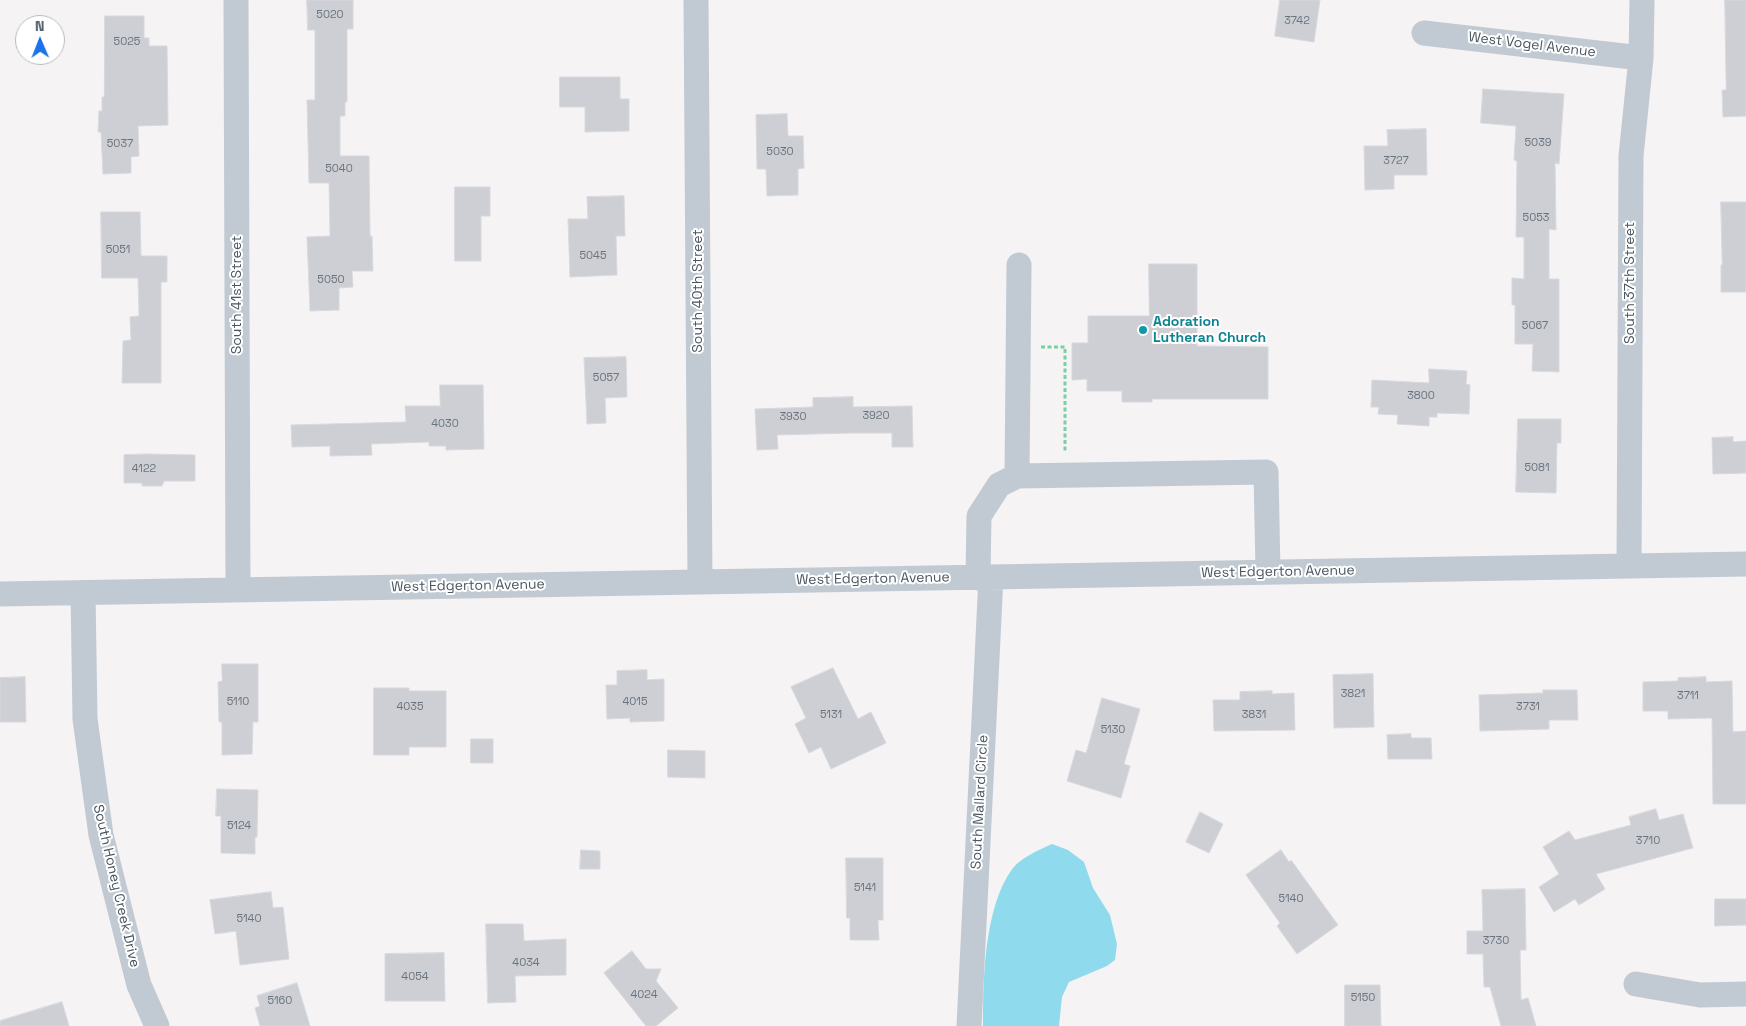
<!DOCTYPE html>
<style>
body{margin:0}
#map{position:relative;width:1746px;height:1026px;overflow:hidden;background:#f5f3f3;font-family:"Space Grotesk",sans-serif}
canvas{display:block}
.north{position:absolute;left:15px;top:15px;width:50px;height:50px;box-sizing:border-box;background:#fff;border:1px solid #b7bbc0;border-radius:50%;rotate:359deg;font-size:14px;font-weight:700;line-height:20px;text-align:center;color:#4a5661}
.north::after{content:'';display:block;margin:auto;width:18px;height:22px;background:#1a73e8;clip-path:polygon(50% 0,100% 100%,50% 72%,0 100%)}
</style>
<div id="map">
<canvas width="1746" height="1026"></canvas>
<div class="north">N</div>
</div>
<script>
const c = document.querySelector('canvas').getContext('2d');
c.lineJoin = 'round';
function fillPath(path, color) {
  c.fillStyle = color;
  c.fill(path, 'evenodd');
}
function stroke(path, color, width, dash) {
  c.strokeStyle = color;
  c.lineWidth = width;
  c.lineCap = dash ? 'butt' : 'round';
  c.setLineDash(dash || []);
  c.stroke(path);
}
function drawText(font, color, halo, rows, align = 'center') {
  c.font = font + ' "Space Grotesk",sans-serif';
  c.lineWidth = 4;
  c.setLineDash([]);
  c.textBaseline = 'middle';
  c.strokeStyle = halo;
  c.fillStyle = color;
  for (const [text, x, y, turn = 0] of rows) {
    c.save();
    c.translate(x, y);
    c.rotate((+turn || 0) * Math.PI / 180);
    c.textAlign = isNaN(turn) ? turn : align;
    if (halo) c.strokeText(text, 0, 0);
    c.fillText(text, 0, 0);
    c.restore();
  }
}
const water = new Path2D(`
 M 1052,844 L 1068,850 L 1084,862 L 1093,888 L 1110,915 L 1117,944 L 1115,960 L 1107,966 L 1069,982 L 1062,997 L 1059,1026 L 983,1026 C 983,980 984,906 1013,868 C 1022,857 1039,850 1052,844 Z`);
const building = new Path2D(`
 M 307,0 L 353,0 L 353,29 L 347,29 L 347,102 L 345,102 L 345,116 L 340,116 L 340,156 L 369,156 L 370,236 L 372,236 L 373,271 L 352,271 L 353,287 L 339,288 L 339,310 L 310,311 L 307,237 L 330,236 L 329,183 L 309,183 L 307,100 L 315,100 L 315,30 L 308,30 Z
 M 1280,0 L 1320,0 L 1314,42 L 1275,36 Z
 M 1725,0 L 1746,0 L 1746,116 L 1723,117 L 1722,90 L 1726,90 Z
 M 105,16 L 144,16 L 144,38 L 149,38 L 149,46 L 167,46 L 168,125 L 138,126 L 139,156 L 131,157 L 131,173 L 103,174 L 101,132 L 98,132 L 99,111 L 102,111 L 102,97 L 104,97 Z
 M 560,77 L 620,77 L 620,99 L 629,99 L 629,131 L 585,132 L 585,107 L 560,107 Z
 M 1483,89 L 1564,94 L 1559,164 L 1555,163 L 1556,230 L 1549,229 L 1549,279 L 1559,279 L 1559,372 L 1532,371 L 1533,344 L 1515,344 L 1515,305 L 1512,305 L 1512,278 L 1524,279 L 1524,237 L 1516,237 L 1517,161 L 1514,160 L 1516,126 L 1481,123 Z
 M 787,114 L 788,136 L 803,136 L 804,168 L 798,169 L 798,195 L 767,196 L 766,169 L 757,169 L 756,115 Z
 M 1426,129 L 1427,175 L 1394,175 L 1394,189 L 1365,190 L 1364,146 L 1388,146 L 1387,130 Z
 M 455,187 L 490,187 L 490,216 L 481,216 L 481,261 L 455,261 Z
 M 624,196 L 625,236 L 616,236 L 617,275 L 570,277 L 568,219 L 588,219 L 587,197 Z
 M 1721,202 L 1746,202 L 1746,292 L 1721,292 L 1721,265 L 1722,265 Z
 M 101,212 L 140,212 L 141,256 L 167,256 L 167,282 L 161,282 L 161,383 L 122,383 L 123,341 L 131,340 L 130,317 L 139,316 L 138,278 L 102,278 Z
 M 1149,264 L 1197,264 L 1197,346 L 1268,347 L 1268,399 L 1152,399 L 1152,402 L 1122,402 L 1122,391 L 1087,391 L 1087,379 L 1072,380 L 1072,343 L 1088,343 L 1088,316 L 1149,316 Z
 M 626,357 L 627,397 L 605,398 L 606,423 L 587,424 L 584,358 Z
 M 1429,369 L 1467,371 L 1466,384 L 1470,385 L 1469,414 L 1437,413 L 1437,417 L 1429,417 L 1429,426 L 1397,424 L 1398,415 L 1378,414 L 1379,407 L 1371,407 L 1372,380 L 1429,383 Z
 M 440,385 L 483,385 L 484,449 L 446,450 L 446,446 L 429,446 L 429,442 L 371,444 L 372,455 L 330,456 L 330,446 L 292,447 L 291,425 L 406,422 L 405,406 L 440,406 Z
 M 853,397 L 853,407 L 912,406 L 913,447 L 892,447 L 892,433 L 851,433 L 777,435 L 778,449 L 757,450 L 755,409 L 813,407 L 813,398 Z
 M 1518,419 L 1561,419 L 1561,443 L 1557,443 L 1556,493 L 1516,492 Z
 M 1733,437 L 1733,442 L 1746,441 L 1746,473 L 1713,474 L 1712,438 Z
 M 147,454 L 195,455 L 195,481 L 164,481 L 162,486 L 142,486 L 142,483 L 124,483 L 124,455 Z
 M 222,664 L 258,664 L 258,722 L 253,722 L 252,754 L 222,755 L 222,722 L 219,722 L 218,682 L 222,681 Z
 M 833,668 L 858,719 L 871,712 L 886,743 L 831,769 L 821,747 L 809,753 L 795,724 L 806,718 L 791,687 Z
 M 647,670 L 647,680 L 664,679 L 664,721 L 630,722 L 630,718 L 607,719 L 606,685 L 617,685 L 617,671 Z
 M 1373,674 L 1374,727 L 1334,728 L 1333,675 Z
 M 25,677 L 26,722 L 0,722 L 0,678 Z
 M 1706,677 L 1706,682 L 1732,681 L 1733,732 L 1746,731 L 1746,804 L 1713,804 L 1712,718 L 1668,719 L 1668,711 L 1643,711 L 1643,682 L 1678,681 L 1678,678 Z
 M 374,688 L 409,688 L 409,691 L 446,691 L 446,747 L 409,747 L 409,755 L 374,755 Z
 M 1543,690 L 1577,690 L 1578,720 L 1549,720 L 1549,729 L 1480,731 L 1479,695 L 1543,693 Z
 M 1272,691 L 1272,694 L 1294,693 L 1295,730 L 1214,731 L 1213,700 L 1240,700 L 1240,692 Z
 M 1102,698 L 1140,709 L 1124,764 L 1130,766 L 1121,798 L 1067,781 L 1076,750 L 1086,753 Z
 M 1411,734 L 1411,738 L 1431,738 L 1432,759 L 1388,759 L 1387,735 Z
 M 471,739 L 493,739 L 493,763 L 471,763 Z
 M 668,750 L 705,751 L 705,778 L 668,777 Z
 M 217,789 L 258,790 L 257,837 L 255,837 L 255,854 L 221,853 L 221,816 L 216,816 Z
 M 1656,809 L 1659,820 L 1683,814 L 1693,848 L 1596,874 L 1605,889 L 1579,905 L 1575,899 L 1554,912 L 1539,887 L 1559,874 L 1543,847 L 1569,831 L 1575,840 L 1631,825 L 1629,817 Z
 M 1200,812 L 1223,824 L 1209,853 L 1186,842 Z
 M 581,850 L 600,851 L 600,869 L 580,869 Z
 M 1281,850 L 1289,862 L 1291,860 L 1338,925 L 1297,954 L 1277,926 L 1280,923 L 1246,875 Z
 M 846,858 L 883,858 L 883,920 L 878,920 L 879,940 L 850,940 L 850,918 L 847,918 Z
 M 1525,889 L 1526,950 L 1520,950 L 1521,1000 L 1528,998 L 1536,1026 L 1501,1026 L 1490,987 L 1484,987 L 1483,954 L 1467,954 L 1467,931 L 1483,931 L 1482,890 Z
 M 271,892 L 273,908 L 283,907 L 289,959 L 240,965 L 236,931 L 215,934 L 210,900 Z
 M 1715,899 L 1746,899 L 1746,925 L 1715,926 Z
 M 486,924 L 523,924 L 524,941 L 566,939 L 566,975 L 515,976 L 516,1002 L 488,1003 Z
 M 632,951 L 646,969 L 661,969 L 656,981 L 678,1008 L 656,1026 L 646,1026 L 604,973 Z
 M 444,953 L 445,1001 L 385,1001 L 385,954 Z
 M 297,983 L 310,1026 L 260,1026 L 255,1008 L 260,1006 L 257,996 Z
 M 1345,985 L 1380,985 L 1381,1026 L 1345,1026 Z
 M 62,1002 L 69,1026 L 0,1026 L 0,1021 Z`);
const path = new Path2D(`
 M 1041,347 L 1065,347 L 1065,452`);
const minor = new Path2D(`
 M 236,0 L 238,590
 M 696,0 L 700,582
 M 1424,33 L 1641,58
 M 1017,476 L 1019,265
 M 1629,566 L 1631,156 L 1641,58 L 1642,0
 M 978,578 L 979,516 L 999,485 L 1017,476 L 1266,472 L 1268,572
 M 83,593 L 85,719 L 101,835 L 139,985 L 157,1026
 M 0,594 L 1746,564
 M 1636,984 L 1700,995 L 1746,994
 M 969,1026 L 991,577`);
const markers = [
 [1143,330,5,"#0f9aa8"]
];
const numberNames = [
 ["5020",330,15],
 ["3742",1297,21],
 ["5025",127,42],
 ["5039",1538,143],
 ["5037",120,144],
 ["5030",780,152],
 ["3727",1396,161],
 ["5040",339,169],
 ["5053",1536,218],
 ["5051",118,250],
 ["5045",593,256],
 ["5050",331,280],
 ["5067",1535,326],
 ["5057",606,378],
 ["3800",1421,396],
 ["3920",876,416],
 ["3930",793,417],
 ["4030",445,424],
 ["5081",1537,468],
 ["4122",144,469],
 ["3821",1353,694],
 ["3711",1688,696],
 ["5110",238,702],
 ["4015",635,702],
 ["4035",410,707],
 ["3731",1528,707],
 ["5131",831,715],
 ["3831",1254,715],
 ["5130",1113,730],
 ["5124",239,826],
 ["3710",1648,841],
 ["5141",865,888],
 ["5140",1291,899],
 ["5140",249,919],
 ["3730",1496,941],
 ["4034",526,963],
 ["4054",415,977],
 ["4024",644,995],
 ["5150",1363,998],
 ["5160",280,1001]
];
const streetNames = [
 ["West Vogel Avenue",1532,45,7],
 ["South 37th Street",1630,283,-90],
 ["South 40th Street",698,291,-90],
 ["South 41st Street",237,295,-90],
 ["West Edgerton Avenue",1278,572,-1],
 ["West Edgerton Avenue",873,579,-1],
 ["West Edgerton Avenue",468,586,-1],
 ["South Mallard Circle",980,802,-87],
 ["South Honey Creek Drive",116,886,77]
];
const cultureNames = [
 ["Adoration",1153,322],
 ["Lutheran Church",1153,338]
];
fillPath(water, '#90daee');
fillPath(building, '#cdcfd5');
stroke(building, '#d7d9de', 1);
stroke(path, '#7ad0a6', 3, [4, 2.5]);
stroke(minor, '#c1cad2', 25);
for (const [x, y, r, color] of markers) {
  const dot = new Path2D();
  dot.arc(x, y, r, 0, 2 * Math.PI);
  c.fillStyle = color;
  c.fill(dot);
  stroke(dot, '#fff', 2);
}
drawText('11px', '#6b747e', null, numberNames);
drawText('14px', '#4a5661', '#fff', streetNames);
drawText('bold 14px', '#0d838f', '#fff', cultureNames, 'left');
</script>
